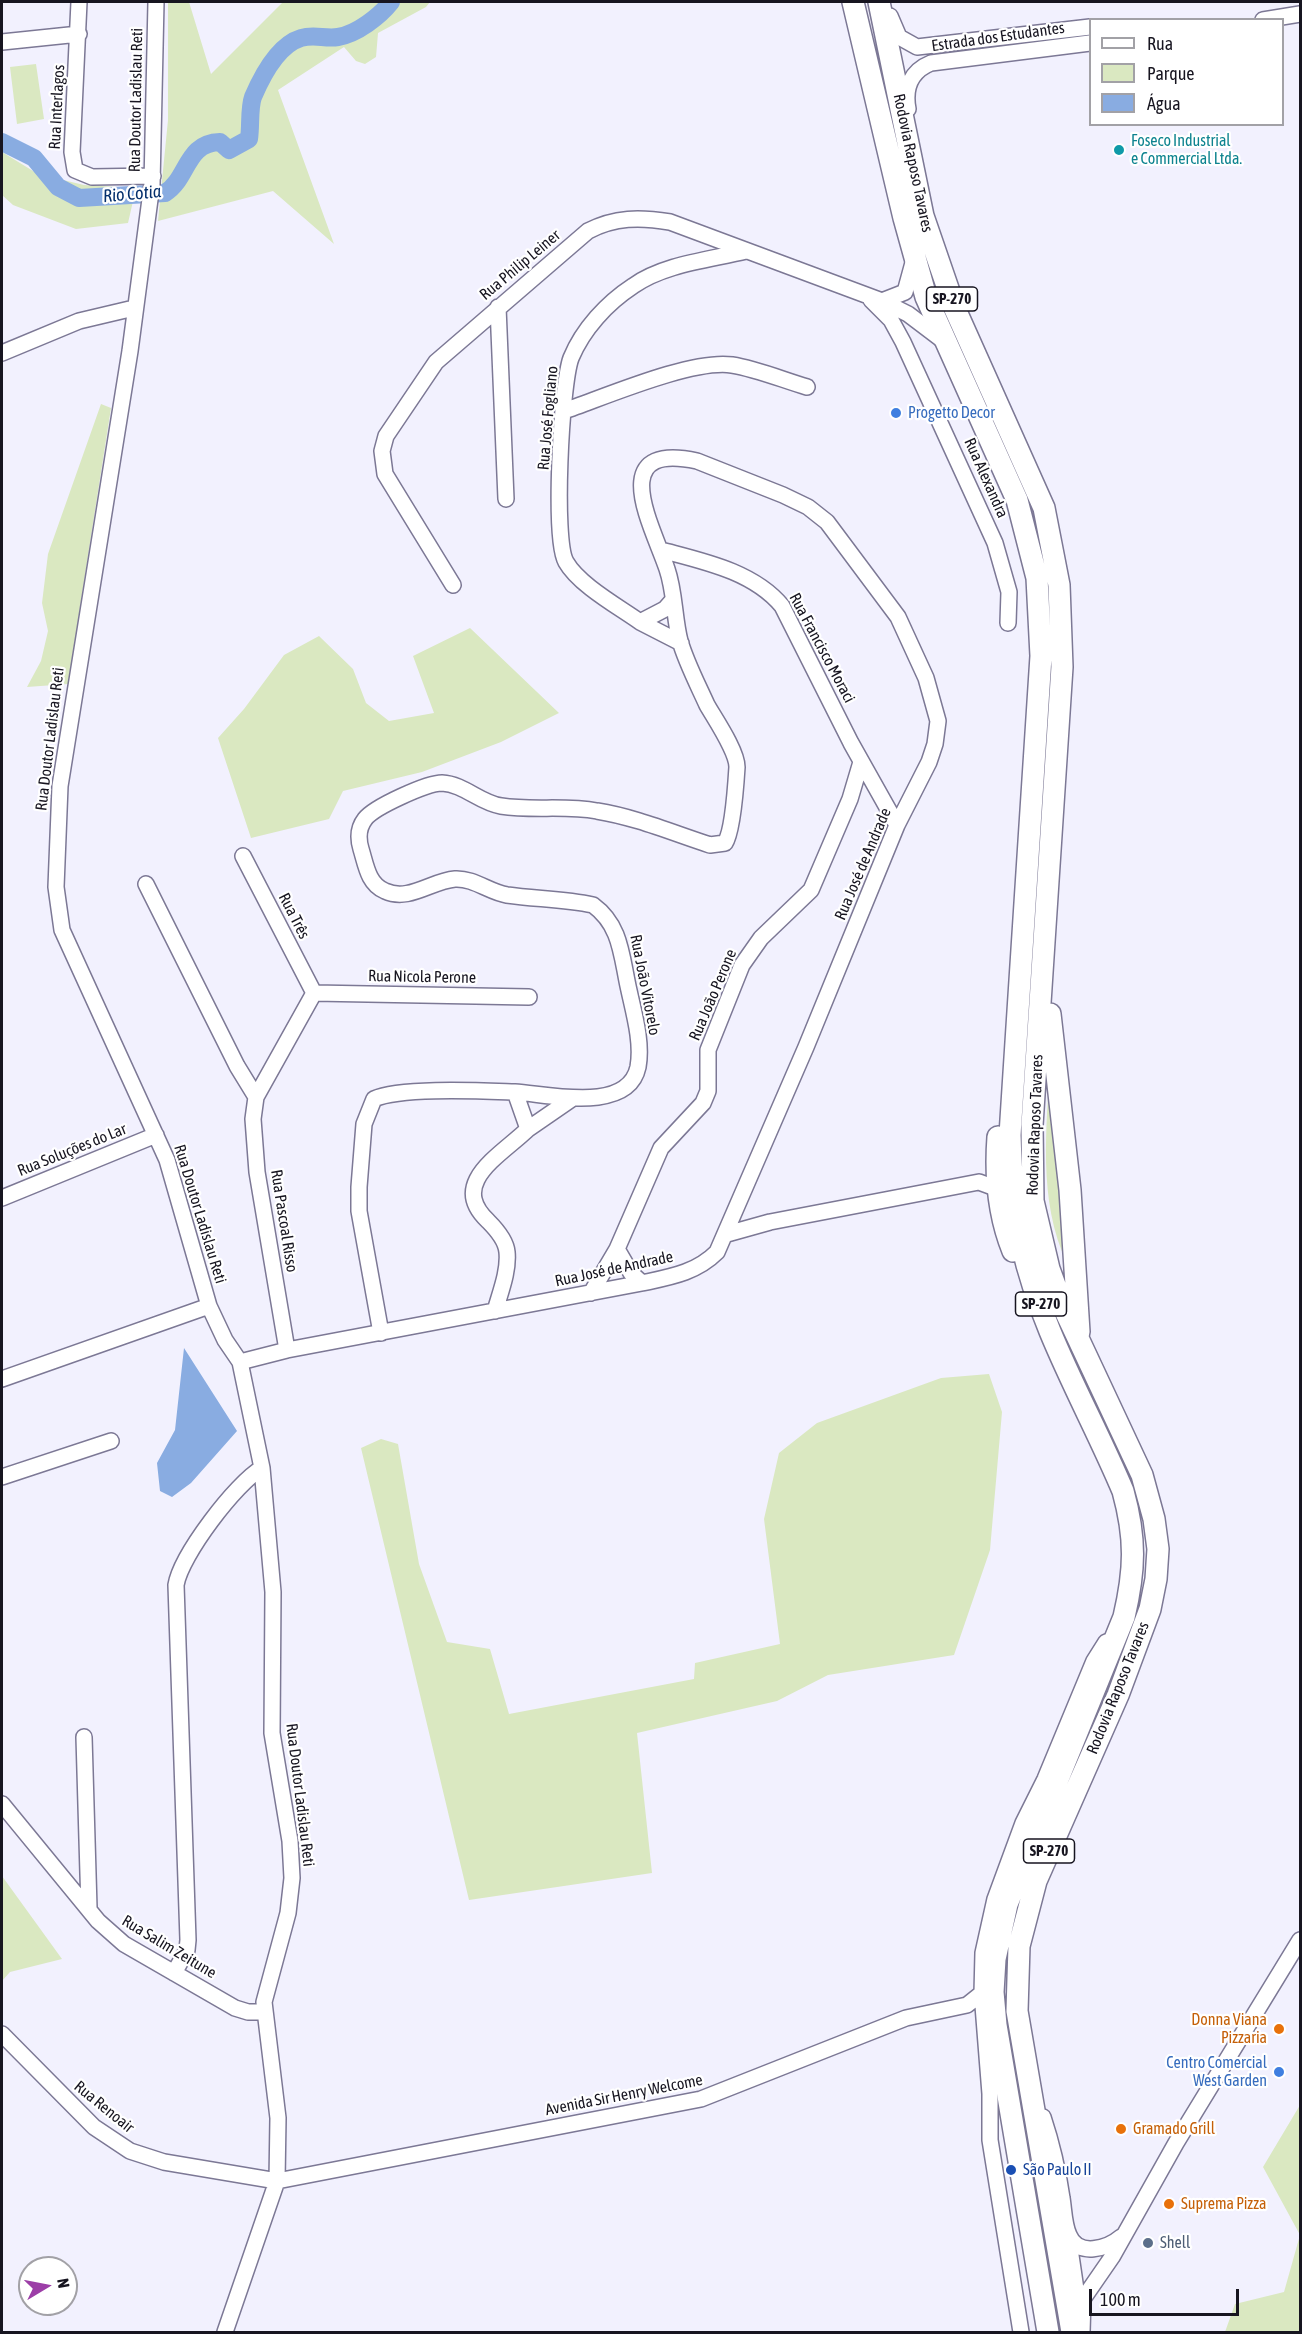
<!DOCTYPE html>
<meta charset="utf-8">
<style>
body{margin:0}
#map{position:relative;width:1302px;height:2334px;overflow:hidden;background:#f2f1fe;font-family:"Asap Condensed",sans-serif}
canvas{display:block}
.frame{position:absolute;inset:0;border:3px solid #171520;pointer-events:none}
.legend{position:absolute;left:1089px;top:18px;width:195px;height:108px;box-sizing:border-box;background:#fff;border:2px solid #a2a1a6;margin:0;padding:8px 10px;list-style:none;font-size:18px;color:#171520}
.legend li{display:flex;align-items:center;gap:12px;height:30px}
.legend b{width:30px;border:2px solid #a2a1a6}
.north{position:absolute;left:18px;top:2256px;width:60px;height:60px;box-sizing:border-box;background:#fff;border:2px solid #a2a1a6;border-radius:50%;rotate:80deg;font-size:16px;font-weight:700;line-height:24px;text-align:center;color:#171520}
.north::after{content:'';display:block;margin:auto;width:21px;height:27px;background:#9c3ea7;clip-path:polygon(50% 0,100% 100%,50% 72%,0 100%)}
.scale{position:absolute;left:1089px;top:2289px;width:150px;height:27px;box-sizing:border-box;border:3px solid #171520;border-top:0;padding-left:8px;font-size:18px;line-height:21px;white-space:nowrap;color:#171520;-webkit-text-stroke:4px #fff;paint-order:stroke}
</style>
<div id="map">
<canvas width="1302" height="2334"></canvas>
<div class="frame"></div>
<ul class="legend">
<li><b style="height:8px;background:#fff"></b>Rua</li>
<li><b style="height:16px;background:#dae8c1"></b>Parque</li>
<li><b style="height:16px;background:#89ace1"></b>Água</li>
</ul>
<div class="north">N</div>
<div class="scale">100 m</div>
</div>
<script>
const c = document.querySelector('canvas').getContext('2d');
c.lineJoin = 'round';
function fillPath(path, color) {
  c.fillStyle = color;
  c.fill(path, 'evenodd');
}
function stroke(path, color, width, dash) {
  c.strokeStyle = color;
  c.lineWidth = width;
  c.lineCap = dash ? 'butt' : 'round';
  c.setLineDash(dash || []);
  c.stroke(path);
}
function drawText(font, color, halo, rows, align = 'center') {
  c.font = font + ' "Asap Condensed",sans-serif';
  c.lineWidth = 4.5;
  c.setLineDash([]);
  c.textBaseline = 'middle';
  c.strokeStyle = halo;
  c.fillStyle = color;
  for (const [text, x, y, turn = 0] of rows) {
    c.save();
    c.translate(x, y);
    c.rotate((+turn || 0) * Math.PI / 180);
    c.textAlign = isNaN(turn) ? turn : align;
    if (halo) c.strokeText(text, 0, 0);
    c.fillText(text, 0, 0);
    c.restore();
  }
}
const green = new Path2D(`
 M 168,2 L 189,2 L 211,74 L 283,2 L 430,2 L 426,7 L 378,33 L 376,57 L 365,64 L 356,61 L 344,47 L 278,90 L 334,244 L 273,191 L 158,221 L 168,120 Z
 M 36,64 L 44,119 L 17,124 L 10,67 Z
 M 2,152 L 38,174 L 84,185 L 136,188 L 128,223 L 76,229 L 13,205 L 2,195 Z
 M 101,404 L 111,408 L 68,684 L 27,687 L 41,661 L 48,631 L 42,603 L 48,554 Z
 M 470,628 L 559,713 L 501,742 L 422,772 L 343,791 L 329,819 L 251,838 L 218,738 L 244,709 L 284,655 L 319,636 L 353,669 L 366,703 L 389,721 L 434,713 L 413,656 Z
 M 1050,1059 L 1057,1172 L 1067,1263 C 1037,1200 1047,1127 1050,1059 Z
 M 989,1374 L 1002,1412 L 990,1550 L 954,1655 L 828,1675 L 777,1701 L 637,1733 L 652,1873 L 469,1900 L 361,1448 L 381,1439 L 398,1444 L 419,1564 L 447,1642 L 490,1649 L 509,1714 L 694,1679 L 695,1663 L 780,1644 L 764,1519 L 779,1453 L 817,1423 L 941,1378 Z
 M 2,1876 L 62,1959 L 10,1972 L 2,1981 Z
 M 1300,2105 L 1300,2332 L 1225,2332 L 1235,2304 L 1284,2292 L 1300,2235 L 1263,2167 Z`);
const water = new Path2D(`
 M 184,1348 L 237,1431 L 191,1483 L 172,1497 L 160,1491 L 157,1463 L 175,1430 Z`);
const river = new Path2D(`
 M 2,142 L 34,158 L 58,187 L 79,198 L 165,193 C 189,178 185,143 220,142 L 229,150 L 249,139 C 251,126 249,108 253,97 C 262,76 278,45 301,38 C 314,34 325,39 338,37 C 357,34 380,16 391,2`);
const minor = new Path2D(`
 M 79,2 L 72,152 L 75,170 L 92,177 L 153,176
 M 156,2 L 152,184 L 130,351 L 60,786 L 56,887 L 62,930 L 167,1160 L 209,1306 L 225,1340 L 240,1362 L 262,1468 L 273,1592 L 272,1733 L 290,1841 L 292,1878 L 288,1913 L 264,2002 L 278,2118 L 277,2181 L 225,2332
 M 890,16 L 899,37 L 917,47 L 1090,27
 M 1263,20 L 1300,14
 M 2,42 L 79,34
 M 908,109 C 904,88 911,71 931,63 L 1090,43
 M 871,300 L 891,320 L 903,342 L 995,543 L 1009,592 L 1008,623
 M 882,301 L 905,292 L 914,259
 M 498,307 L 506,499
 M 2,353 L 79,321 L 134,308
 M 564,411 C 605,397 692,359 732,365 C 757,369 783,380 807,387
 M 661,550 C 702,561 753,571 782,606 L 851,743 L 897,825
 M 453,585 L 385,474 L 382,451 L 386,436 L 436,362 L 588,231 C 615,217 640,217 670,222 L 882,301 L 908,314 L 945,342
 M 672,601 L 665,609 L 640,622 L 681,643
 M 640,622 C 619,607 579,585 566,562 C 553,540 561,385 571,358 C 583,329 607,303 633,286 C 664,264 709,260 746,251
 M 243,856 L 314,993
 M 146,884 L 237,1066 L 256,1097 L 253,1119 L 257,1172 L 287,1350
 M 314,993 L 529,997
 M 515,1092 L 528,1129 L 573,1098
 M 256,1097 L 314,993
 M 2,1198 L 156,1135
 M 727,1234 L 770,1222 L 979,1182 L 998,1189
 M 617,1249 L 661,1148 L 703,1103 L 708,1091 L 708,1050 L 742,965 L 761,938 L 811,890 L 850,799 L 861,762
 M 591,1293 L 617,1249 L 631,1273 L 642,1283
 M 495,1311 C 500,1293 509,1271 507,1252 C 506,1240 496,1229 488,1221 C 448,1183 500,1156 528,1129
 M 240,1362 L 287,1350 L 642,1283 C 670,1277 696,1273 717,1252 L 806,1047 L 897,825 L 929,762 L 935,744 L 938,721 L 926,678 L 898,617 L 827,522 L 808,507 L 783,495 L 697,461 C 604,441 653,527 667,569 C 675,592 674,618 680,641 C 686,662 698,685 707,705 C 715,719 737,751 737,767 C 736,783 733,831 725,843 L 710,845 C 673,833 635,817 597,811 C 565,805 533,811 501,806 C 480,803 464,784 442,783 C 427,783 374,807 365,819 C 358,828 358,839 361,849 C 366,865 368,884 385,891 C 409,902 431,881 455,879 C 474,878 489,892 507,895 C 535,899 564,899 593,905 C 619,924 621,951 627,981 C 632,1007 643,1040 638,1067 C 628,1114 548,1094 515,1092 C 483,1091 400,1087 374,1099 L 364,1124 L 359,1187 L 359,1211 L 381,1333
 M 2,1379 L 209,1306
 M 2,1477 L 111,1441
 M 84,1737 L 89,1908
 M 2,1804 L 98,1921 L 124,1944 L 235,2008 L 248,2012 L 264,2012
 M 174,1973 L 187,1950 L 188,1940 L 176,1585 C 181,1555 236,1483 262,1468
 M 2,2034 L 94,2127 L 130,2151 L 164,2162 L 277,2181 L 701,2099 L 906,2018 L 967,2005 L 982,1993
 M 1043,2117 C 1052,2144 1058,2170 1062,2198 C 1064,2210 1064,2225 1069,2235 C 1078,2258 1108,2248 1121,2237
 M 1068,2235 L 1079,2310
 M 1021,2332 L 990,2140 L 990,2094 L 982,1993 L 983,1953 L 995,1899 L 1023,1823 L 1045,1779 L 1094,1661 L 1106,1642
 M 1082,2332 L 1083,2299 L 1112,2257 L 1176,2143 L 1300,1940`);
const highway = new Path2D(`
 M 853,2 L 904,218 L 926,297 L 1017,500 L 1037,578 L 1041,656 L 1010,1135 C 1011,1172 1014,1209 1022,1245 C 1041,1331 1089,1410 1123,1491 C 1136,1538 1135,1570 1124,1617 L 1007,1904 L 995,1959 L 993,1992 L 996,2025 L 1048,2332
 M 879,2 L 923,216 L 955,309 L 1044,508 L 1059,585 L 1062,667 L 1032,1125 L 1033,1201 L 1049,1269 L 1062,1304 L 1142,1475 L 1154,1519 L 1158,1549 L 1156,1579 L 1150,1609 L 1118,1695 L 1036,1881 L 1019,1946 L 1017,2011 L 1072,2332
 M 1050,1014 L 1070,1190 L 1079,1332
 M 998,1137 C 995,1177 998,1214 1013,1251`);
const markers = [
 [1119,150,6,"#0f9aa8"],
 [896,413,6,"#3f7fe0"],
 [1279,2029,6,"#e8710a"],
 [1279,2072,6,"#3f7fe0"],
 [1121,2129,6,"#e8710a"],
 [1011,2170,6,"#1a4fb4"],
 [1169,2204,6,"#e8710a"],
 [1148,2243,6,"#5c6f8a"]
];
const shields = [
 [952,299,51],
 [1041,1304,51],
 [1049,1851,51]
];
const shieldNames = [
 ["SP-270",952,299],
 ["SP-270",1041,1304],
 ["SP-270",1049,1851]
];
const streetNames = [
 ["Estrada dos Estudantes",998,37,-8],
 ["Rua Doutor Ladislau Reti",136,100,-89],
 ["Rua Interlagos",57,107,-87],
 ["Rodovia Raposo Tavares",913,163,78],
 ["Rua Philip Leiner",520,265,-40],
 ["Rua José Fogliano",548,418,-85],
 ["Rua Alexandra",986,478,66],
 ["Rua Francisco Moraci",822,648,62],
 ["Rua Doutor Ladislau Reti",50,739,-83],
 ["Rua José de Andrade",863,864,-67],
 ["Rua Três",294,916,63],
 ["Rua Nicola Perone",422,977,1],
 ["Rua João Vitorelo",645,985,79],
 ["Rua João Perone",713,995,-67],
 ["Rodovia Raposo Tavares",1035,1125,-88],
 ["Rua Soluções do Lar",72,1150,-22],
 ["Rua Doutor Ladislau Reti",200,1214,73],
 ["Rua Pascoal Risso",284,1221,81],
 ["Rua José de Andrade",614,1269,-12],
 ["Rodovia Raposo Tavares",1118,1688,-68],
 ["Rua Doutor Ladislau Reti",300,1795,83],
 ["Rua Salim Zeitune",169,1947,31],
 ["Avenida Sir Henry Welcome",624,2095,-11],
 ["Rua Renoair",104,2107,39]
];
const cultureNames = [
 ["Foseco Industrial",1131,141],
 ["e Commercial Ltda.",1131,159]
];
const shopNames = [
 ["Progetto Decor",908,413],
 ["Centro Comercial",1267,2063,"right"],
 ["West Garden",1267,2081,"right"]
];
const foodNames = [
 ["Donna Viana",1267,2020,"right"],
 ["Pizzaria",1267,2038,"right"],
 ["Gramado Grill",1133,2129],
 ["Suprema Pizza",1181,2204]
];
const transitNames = [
 ["São Paulo II",1023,2170]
];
const serviceNames = [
 ["Shell",1160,2243]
];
const waterNames = [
 ["Rio Cotia",132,194,-5]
];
fillPath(green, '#dae8c1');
fillPath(water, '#89ace1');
stroke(river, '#89ace1', 18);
stroke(minor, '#7c7895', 18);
stroke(highway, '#7c7895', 24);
stroke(minor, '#fff', 15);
stroke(highway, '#fff', 21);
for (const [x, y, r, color] of markers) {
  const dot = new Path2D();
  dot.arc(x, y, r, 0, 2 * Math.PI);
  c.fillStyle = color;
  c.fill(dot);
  stroke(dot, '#fff', 2);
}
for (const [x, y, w] of shields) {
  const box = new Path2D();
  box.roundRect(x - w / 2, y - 12, w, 24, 4.5);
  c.fillStyle = '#fff';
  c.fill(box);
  stroke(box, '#171520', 1.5);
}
drawText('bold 15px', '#171520', null, shieldNames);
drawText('16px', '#171520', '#fff', streetNames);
drawText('16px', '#0d838f', '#fff', cultureNames, 'left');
drawText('16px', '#366cbe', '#fff', shopNames, 'left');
drawText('16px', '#c56008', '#fff', foodNames, 'left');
drawText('16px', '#164399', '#fff', transitNames, 'left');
drawText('16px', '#4e5e75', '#fff', serviceNames, 'left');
drawText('italic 18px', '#042f6c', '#fff', waterNames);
</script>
